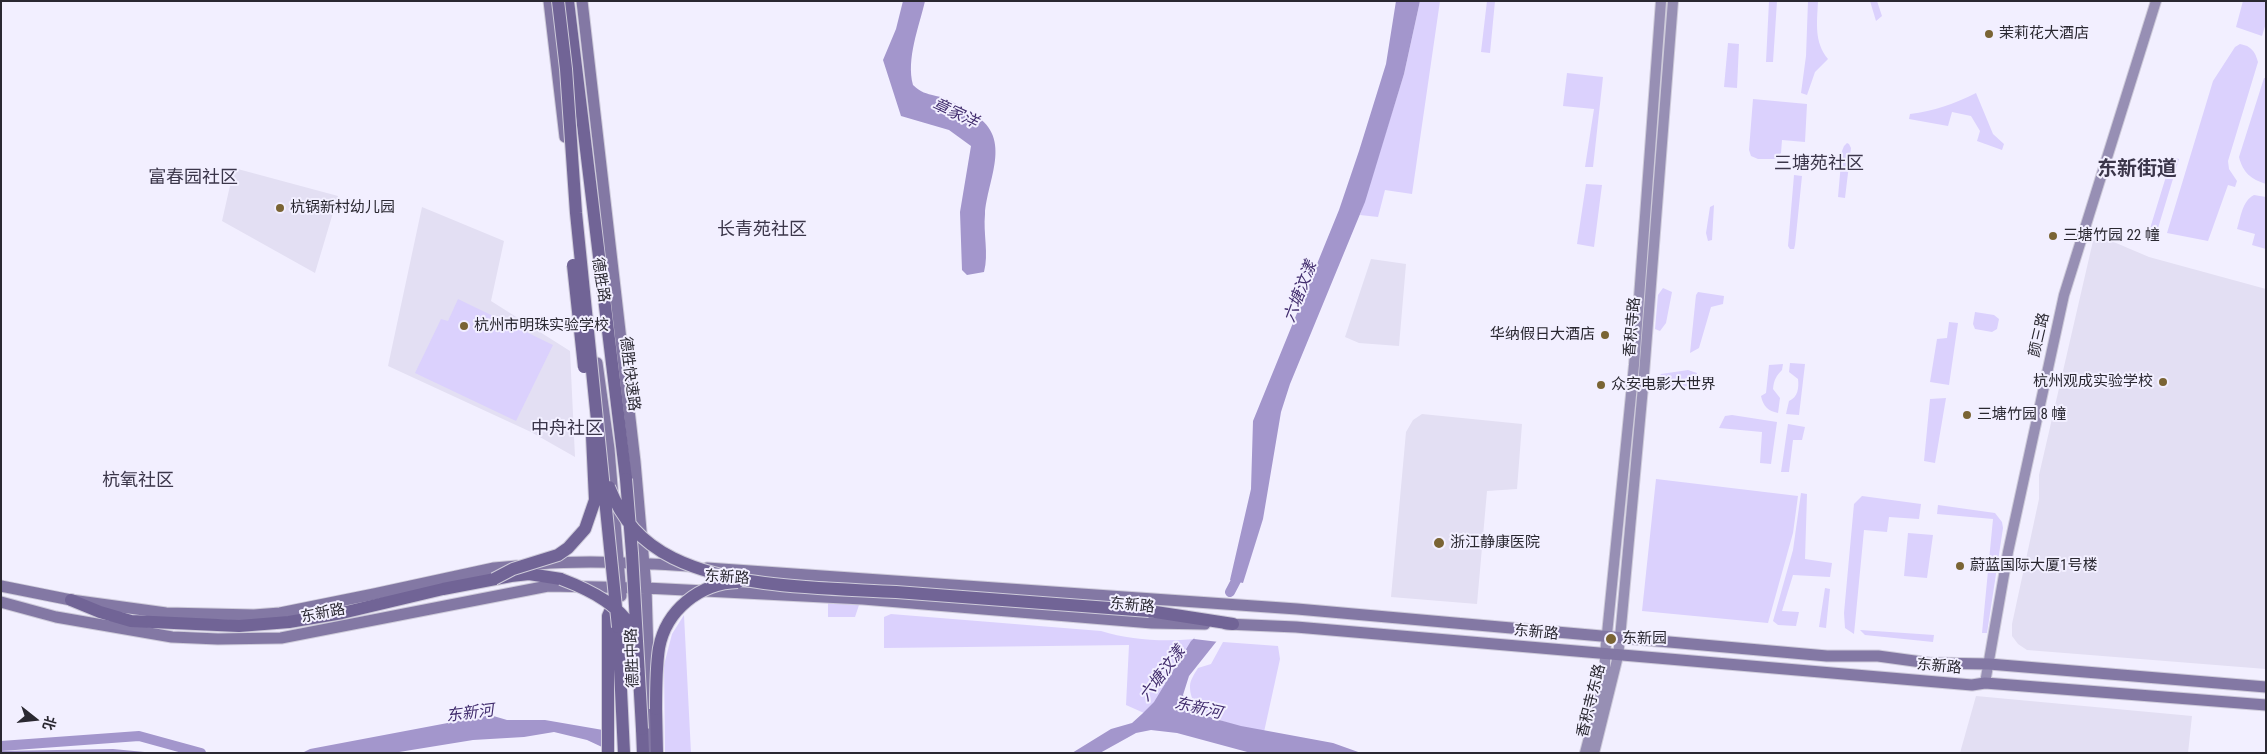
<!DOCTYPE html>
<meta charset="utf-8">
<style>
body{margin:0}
#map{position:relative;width:2267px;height:754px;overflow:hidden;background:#f2efff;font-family:"Roboto Condensed","Noto Sans SC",sans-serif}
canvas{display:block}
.frame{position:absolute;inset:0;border:2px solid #2a2831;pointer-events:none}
.north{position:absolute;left:10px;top:694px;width:50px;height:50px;-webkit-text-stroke:4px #f2efff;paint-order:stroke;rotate:106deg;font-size:14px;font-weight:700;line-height:20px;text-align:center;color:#2a2831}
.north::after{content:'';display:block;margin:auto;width:18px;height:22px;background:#2a2831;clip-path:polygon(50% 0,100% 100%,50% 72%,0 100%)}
</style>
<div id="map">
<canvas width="2267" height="754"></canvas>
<div class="frame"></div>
<div class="north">北</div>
</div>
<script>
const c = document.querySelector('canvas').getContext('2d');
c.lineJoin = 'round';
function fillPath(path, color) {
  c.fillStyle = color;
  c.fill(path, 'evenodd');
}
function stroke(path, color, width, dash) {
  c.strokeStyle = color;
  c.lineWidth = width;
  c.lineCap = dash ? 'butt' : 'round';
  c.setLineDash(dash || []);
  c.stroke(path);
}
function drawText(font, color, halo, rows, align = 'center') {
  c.font = font + ' "Roboto Condensed","Noto Sans SC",sans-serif';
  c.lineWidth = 4;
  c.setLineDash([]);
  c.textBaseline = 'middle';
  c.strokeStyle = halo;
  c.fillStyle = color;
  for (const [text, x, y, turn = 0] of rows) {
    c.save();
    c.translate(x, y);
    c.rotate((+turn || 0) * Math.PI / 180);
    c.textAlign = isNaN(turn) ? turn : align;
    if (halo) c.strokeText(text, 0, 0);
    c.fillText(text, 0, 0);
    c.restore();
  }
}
const built = new Path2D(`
 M 234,168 L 338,196 L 315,273 L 222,221 Z
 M 422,207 L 504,241 L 491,301 L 570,351 L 575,457 L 531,432 L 388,366 Z
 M 2102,237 L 2149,257 L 2266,289 L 2266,669 L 2027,650 L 2018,644 L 2012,636 L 2012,624 L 2039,499 L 2039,475 L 2093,241 Z
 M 1371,259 L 1406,264 L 1399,346 L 1359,343 L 1345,337 Z
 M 1422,414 L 1522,424 L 1517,489 L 1487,491 L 1477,604 L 1391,597 L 1406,432 L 1413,420 Z
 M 1976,696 L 2192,716 L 2188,753 L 1960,753 Z`);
const green = new Path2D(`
 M 1420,1 L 1440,1 L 1412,194 L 1385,190 L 1378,217 L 1360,215 L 1404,74 Z
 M 1487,1 L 1495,1 L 1490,53 L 1481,52 Z
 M 1769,1 L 1777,1 L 1773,62 L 1766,62 Z
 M 1808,1 L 1818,1 C 1817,23 1814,42 1828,59 L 1815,72 L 1807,95 L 1801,93 L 1806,56 Z
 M 1870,1 L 1877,1 L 1882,16 L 1876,21 Z
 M 2243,1 L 2266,1 L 2266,23 L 2262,36 L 2236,27 Z
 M 1728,43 L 1739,44 L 1737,88 L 1724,87 Z
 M 2240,44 C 2251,46 2255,51 2258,62 L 2228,161 L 2229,169 L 2237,181 L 2235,187 L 2228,185 L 2208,241 L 2167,233 L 2213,81 L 2235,47 Z
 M 1567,73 L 1603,77 L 1593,167 L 1585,167 L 1594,109 L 1563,106 Z
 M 2264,78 L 2266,78 L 2266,184 C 2251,179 2243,173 2239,157 Z
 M 1976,93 L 1993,134 L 2004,144 L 2002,150 L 1977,141 L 1980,131 L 1971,116 L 1952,112 L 1948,126 L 1909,119 L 1910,114 C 1934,111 1954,104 1976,93 Z
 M 1753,99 L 1807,104 L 1805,142 L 1782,140 L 1781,153 L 1777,159 L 1758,159 L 1751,156 L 1749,150 Z
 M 1847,143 L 1849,144 L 1851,148 L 1845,198 L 1838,197 L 1842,151 L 1844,146 Z
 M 2172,157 L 2179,159 L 2155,238 L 2148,235 Z
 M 1794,175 L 1802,176 L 1795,245 L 1794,249 L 1790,249 L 1788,246 Z
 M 1586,184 L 1602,185 L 1594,247 L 1577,244 Z
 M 2254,195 L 2266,197 L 2266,249 L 2252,245 L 2255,234 L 2237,229 C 2241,217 2242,201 2254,195 Z
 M 1714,205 L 1712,240 L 1708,241 L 1706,233 L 1710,207 Z
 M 1663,288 L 1672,292 L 1666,323 L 1660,331 L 1655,329 L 1658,295 Z
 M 1698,292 L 1724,296 L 1723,304 L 1711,307 L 1699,348 L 1690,353 L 1696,295 Z
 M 458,299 L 553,345 L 516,421 L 415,373 L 441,319 L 448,321 Z
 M 1975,312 L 1994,315 L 1999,319 L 1997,329 L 1992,332 L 1975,329 L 1973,324 Z
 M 1949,322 L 1958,323 L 1949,385 L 1930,382 L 1937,339 L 1947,338 Z
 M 1790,363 L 1805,364 L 1799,415 L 1786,414 L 1789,401 C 1798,397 1799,388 1798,379 L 1789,372 Z
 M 1783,364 L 1782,370 C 1776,376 1774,380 1773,389 L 1780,398 L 1778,413 C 1768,411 1763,406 1761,396 L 1766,393 L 1769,365 Z
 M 1688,370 L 1697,373 L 1696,382 C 1686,388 1664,393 1658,379 L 1661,374 Z
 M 1946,398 L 1935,463 L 1924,461 L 1930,399 Z
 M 1732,415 L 1777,422 L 1771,464 L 1760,463 L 1762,432 L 1719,428 L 1725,416 Z
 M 1788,424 L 1805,427 L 1802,440 L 1793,440 L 1789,472 L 1781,472 Z
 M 1656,479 L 1798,496 L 1793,533 L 1768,623 L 1642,611 Z
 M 1801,493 L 1807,494 L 1805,559 L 1832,563 L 1830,577 L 1793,575 L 1782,611 L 1799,612 L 1796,626 L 1778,625 L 1773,621 L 1793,550 Z
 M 1862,496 L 1921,504 L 1919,519 L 1889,517 L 1887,532 L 1864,530 L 1854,634 L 1845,628 L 1844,613 L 1854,504 Z
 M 1938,505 L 1995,513 L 2002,522 L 2003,528 L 1987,633 L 1982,633 L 1993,519 L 1937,514 Z
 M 1908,533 L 1933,535 L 1927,578 L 1904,576 Z
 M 1825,588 L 1830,589 L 1826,628 L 1819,627 Z
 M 828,602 L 859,605 L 855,617 L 828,617 Z
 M 891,614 L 1101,631 C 1130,640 1163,642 1194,639 L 1190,653 L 1195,664 L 1144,713 L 1126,705 L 1129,645 L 884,648 L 884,617 Z
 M 684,615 L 691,753 L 665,753 L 664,665 L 672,634 Z
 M 1860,630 L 1934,635 L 1933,642 L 1865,635 Z
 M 1223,642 L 1278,646 L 1280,659 L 1264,732 C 1239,725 1189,720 1190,686 C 1190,680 1195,673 1198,668 L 1211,664 Z`);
const water = new Path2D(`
 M 903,1 L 925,1 C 919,27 906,59 913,85 C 922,93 925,93 936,96 C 948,98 964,108 975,115 C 1013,139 987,180 985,214 C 983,233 989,254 984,272 L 967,275 L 962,270 L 960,212 L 971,146 L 949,130 L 901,116 L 883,60 L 896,29 Z
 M 1396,1 L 1420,1 L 1404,74 L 1365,202 L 1290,384 L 1281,412 L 1263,519 L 1243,583 L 1230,580 L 1251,489 L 1253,421 L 1339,210 L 1359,151 L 1386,64 Z
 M 1198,635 L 1220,637 L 1189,676 L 1183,695 L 1187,705 L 1212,718 L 1241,726 L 1333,743 L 1361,753 L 1251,753 L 1177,733 L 1151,730 L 1136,733 L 1100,753 L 1072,753 L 1111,729 L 1132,723 L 1142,714 L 1154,702 L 1191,641 Z
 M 490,715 L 507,720 L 545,720 L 603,730 L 602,747 L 587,740 L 554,732 L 524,737 L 473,740 L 393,753 L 302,753 L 310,749 Z
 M 113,749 L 155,753 L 1,753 L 1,751 Z`);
const pier = new Path2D(`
 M 1197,632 L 1221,635 L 1223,638 L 1219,642 L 1194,639 Z`);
const canal = new Path2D(`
 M 1230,592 L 1241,571
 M 1,746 L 139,736 L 201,753`);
const secondary = new Path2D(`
 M 1985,683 L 2008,552 L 2064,295 L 2156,1
 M 1585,753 L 1605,676 L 1605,654 L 1634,365 L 1661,1
 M 1594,753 L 1618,656 L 1620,638 L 1643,387 L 1673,1`);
const primary = new Path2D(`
 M 549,1 L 565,137
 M 582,1 L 635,462 L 646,588 L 651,753
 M 597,363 L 609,449 L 621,596
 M 538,564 C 588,560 639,563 689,566
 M 707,568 L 1297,609 L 1827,656 L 1878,656 L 1929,663 L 1989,664 L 2266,687
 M 1,586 L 71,600 L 166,613 L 254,615 L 280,613 L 374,594 L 494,568 L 517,566
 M 1,602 L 56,617 L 172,637 L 218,639 L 281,638 L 548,586 L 646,588 L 863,599 L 1152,623 L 1205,624
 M 1226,624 L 1296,627 L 1972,685 L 1985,683 L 2266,705`);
const highway = new Path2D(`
 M 568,1 L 626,479
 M 71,600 L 100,612 L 131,621 L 239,626 L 289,622 L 342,613 L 443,589 L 511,576 L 529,574 L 561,579
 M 1149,611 L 1233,624
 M 618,627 L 624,753
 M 656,709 L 657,753
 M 642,729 L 643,753
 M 608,753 L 608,616 L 616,598`);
const highwayBridge = new Path2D(`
 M 558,1 L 566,69 L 576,213 L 618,627
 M 573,265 L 584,367
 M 626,479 L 632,553 L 642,729
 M 609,487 C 622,520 641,542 673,558 C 736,589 826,588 896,592 C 980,598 1064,605 1149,611
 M 494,579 L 513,569 L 558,555 L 568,548 L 585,529 L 595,500 L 592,436
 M 561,579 C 590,590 624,606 636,637
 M 656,709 C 656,689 656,668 659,648 C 666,610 700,583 738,582`);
const markers = [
 [1989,34,5,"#7a6434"],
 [280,208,5,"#7a6434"],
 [2053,236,5,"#7a6434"],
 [464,326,5,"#7a6434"],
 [1605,335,5,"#7a6434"],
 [2163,382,5,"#7a6434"],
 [1601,385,5,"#7a6434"],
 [1967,415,5,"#7a6434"],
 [1439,543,6,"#7a6434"],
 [1960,566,5,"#7a6434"],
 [1611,639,6,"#7a6434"]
];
const poiNames = [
 ["茉莉花大酒店",1999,34],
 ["杭锅新村幼儿园",290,208],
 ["三塘竹园 22 幢",2063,236],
 ["杭州市明珠实验学校",474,326],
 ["华纳假日大酒店",1595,335,"right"],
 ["杭州观成实验学校",2153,382,"right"],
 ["众安电影大世界",1611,385],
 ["三塘竹园 8 幢",1977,415],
 ["浙江静康医院",1450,543],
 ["蔚蓝国际大厦1号楼",1970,566],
 ["东新园",1622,639]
];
const streetNames = [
 ["德胜路",600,280,81],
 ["香积寺路",1633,327,-85],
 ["颜三路",2040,335,-77],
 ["德胜快速路",629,374,83],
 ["东新路",727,578,3],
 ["东新路",1132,606,5],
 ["东新路",323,614,-11],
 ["东新路",1536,633,5],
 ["德胜中路",633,658,-92],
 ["东新路",1939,667,5],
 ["香积寺东路",1592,701,-76]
];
const waterNames = [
 ["章家洋",955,114,25],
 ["六塘汶漾",1301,292,-69],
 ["六塘汶漾",1163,674,-53],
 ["东新河",1198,709,13],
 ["东新河",470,714,-7]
];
const quarterNames = [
 ["三塘苑社区",1819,164],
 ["富春园社区",193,178],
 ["长青苑社区",762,230],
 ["中舟社区",567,429],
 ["杭氧社区",138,481]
];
const districtNames = [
 ["东新街道",2137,170]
];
fillPath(built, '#e3dff3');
fillPath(green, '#dbd1fd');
fillPath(water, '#a396cc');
fillPath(pier, '#f2efff');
stroke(canal, '#a396cc', 10);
stroke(secondary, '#cecbda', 12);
stroke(primary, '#cecbda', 13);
stroke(highway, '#cecbda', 14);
stroke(secondary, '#978fb4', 10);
stroke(primary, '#8378a4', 11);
stroke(highway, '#716496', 12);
stroke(highwayBridge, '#cecbda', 14, []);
stroke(highwayBridge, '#716496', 12);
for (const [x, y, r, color] of markers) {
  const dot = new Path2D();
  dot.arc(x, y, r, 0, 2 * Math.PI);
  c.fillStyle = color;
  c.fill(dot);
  stroke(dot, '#f2efff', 2);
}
drawText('15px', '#2a2831', '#f2efff', poiNames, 'left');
drawText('15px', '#2a2831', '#f2efff', streetNames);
drawText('italic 16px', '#422d6e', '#f2efff', waterNames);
drawText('18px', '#3b364a', '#f2efff', quarterNames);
drawText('bold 20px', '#3b364a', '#f2efff', districtNames);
</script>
